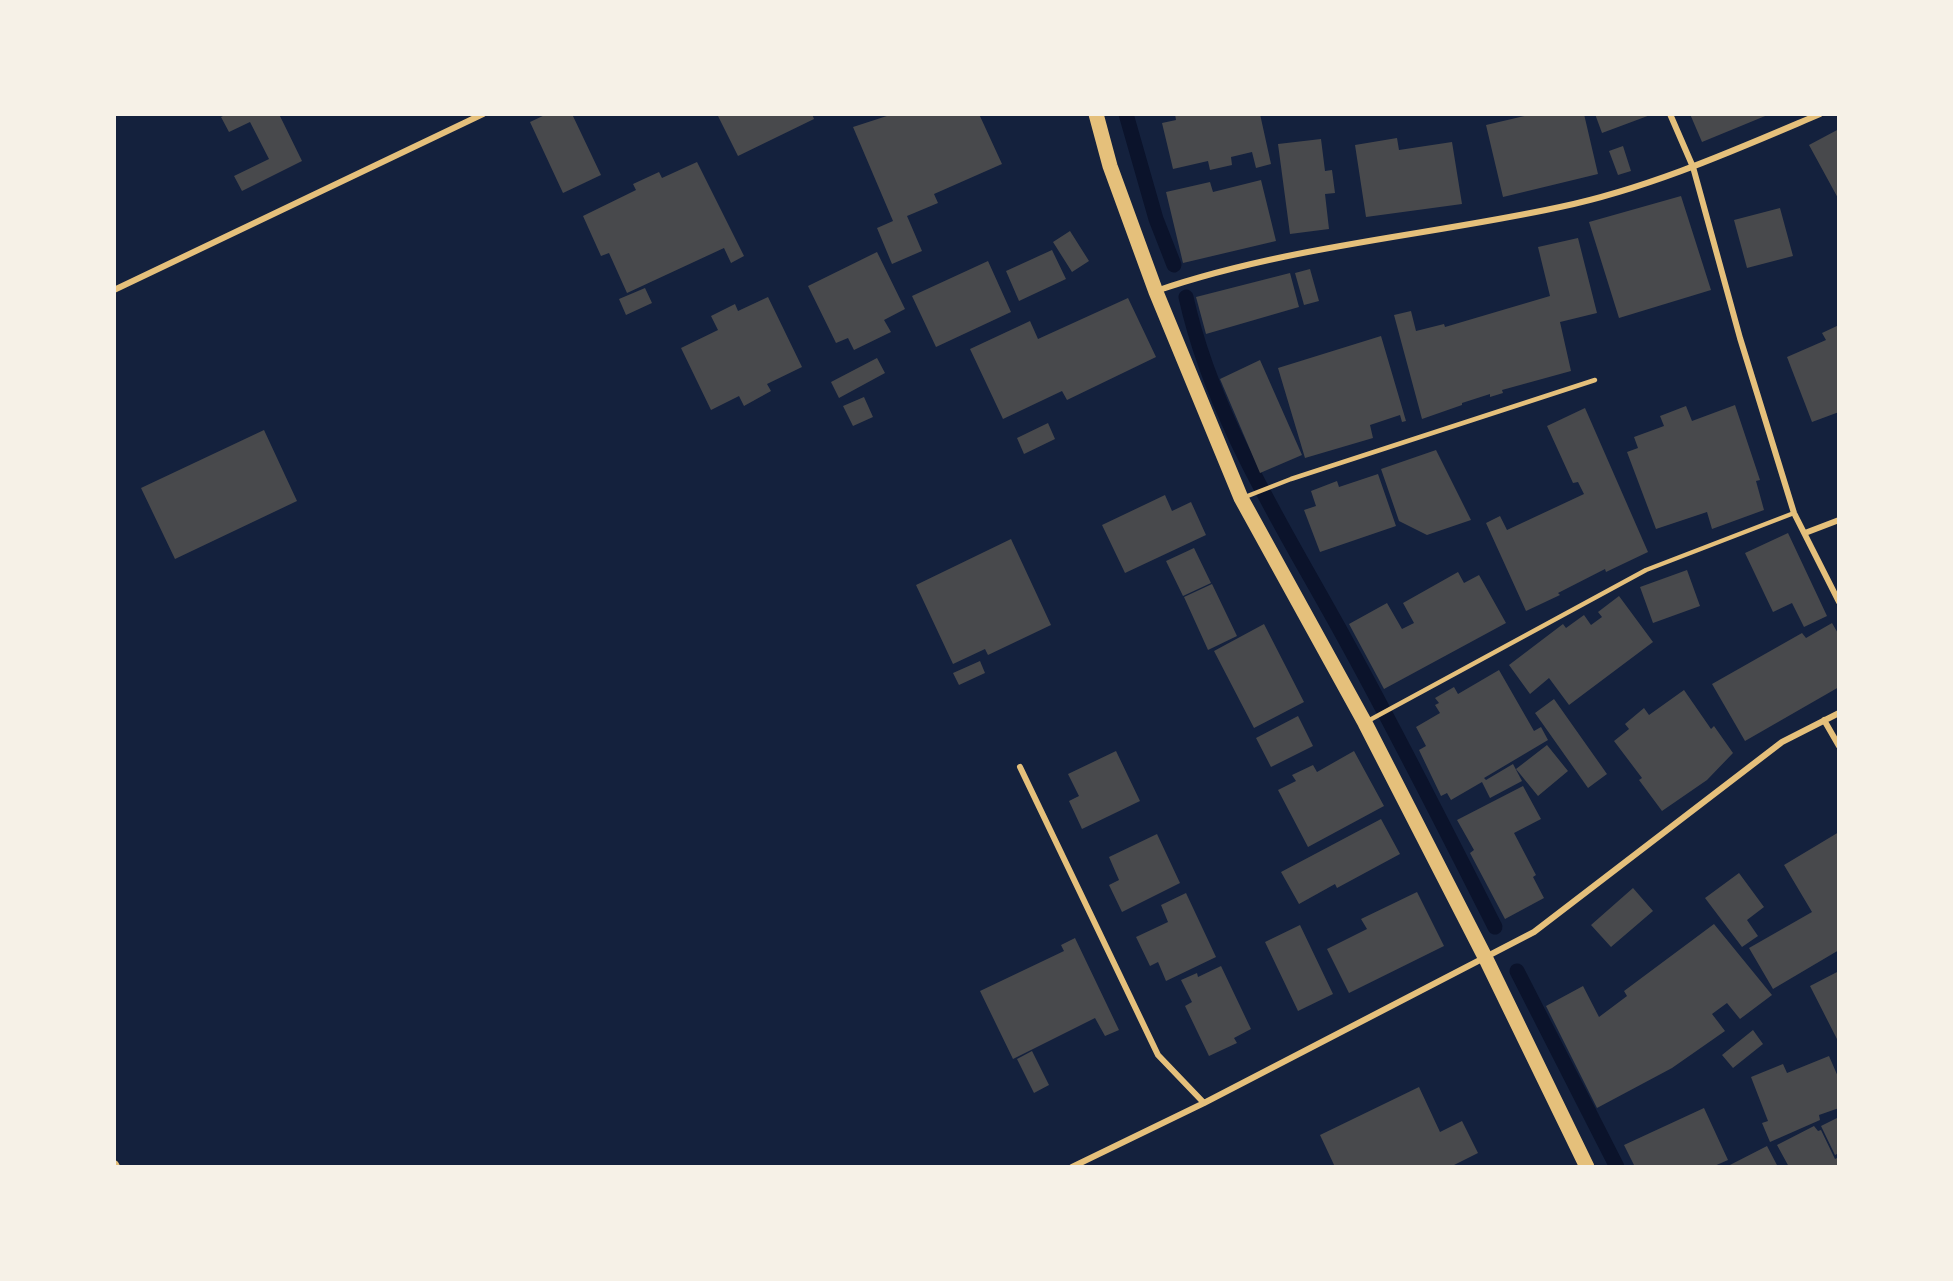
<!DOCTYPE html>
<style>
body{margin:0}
#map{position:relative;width:1953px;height:1281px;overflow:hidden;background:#14213d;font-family:Merriweather,serif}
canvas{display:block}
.frame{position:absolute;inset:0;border:116px solid #f6f1e7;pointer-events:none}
</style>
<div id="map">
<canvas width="1953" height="1281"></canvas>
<div class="frame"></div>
</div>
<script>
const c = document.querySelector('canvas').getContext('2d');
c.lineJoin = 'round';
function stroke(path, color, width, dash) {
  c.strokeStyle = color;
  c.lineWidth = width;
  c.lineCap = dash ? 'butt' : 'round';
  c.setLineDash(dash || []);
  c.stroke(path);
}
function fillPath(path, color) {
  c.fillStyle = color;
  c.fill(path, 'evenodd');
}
const stream = new Path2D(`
 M 1126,114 L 1156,219 L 1174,265
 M 1186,297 C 1213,420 1286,531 1346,641 C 1398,735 1446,831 1495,927
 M 1517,971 L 1617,1167`);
const building = new Path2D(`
 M 227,114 L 279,114 L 302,161 L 242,191 L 234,176 L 269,159 L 250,122 L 229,132 L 221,117 Z
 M 547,114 L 572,114 L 601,175 L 563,193 L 530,122 Z
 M 717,114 L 812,114 L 814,119 L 738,156 Z
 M 893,114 L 979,114 L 1002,164 L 934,194 L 938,203 L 907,216 L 922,251 L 892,264 L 877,228 L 893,221 L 853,127 Z
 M 1175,114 L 1260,114 L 1271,164 L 1256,168 L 1252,152 L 1231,157 L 1232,165 L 1210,170 L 1208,161 L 1173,169 L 1162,123 L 1176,120 Z
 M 1533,114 L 1584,114 L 1598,174 L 1503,197 L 1486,125 Z
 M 1595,114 L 1653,114 L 1602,133 Z
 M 1690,114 L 1770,114 L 1702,142 Z
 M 1839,129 L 1839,200 L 1809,145 Z
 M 1397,138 L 1399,150 L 1452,142 L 1462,204 L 1366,217 L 1355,145 Z
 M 1321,139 L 1325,171 L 1332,170 L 1335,193 L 1325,194 L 1329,229 L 1290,234 L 1278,144 Z
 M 1623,146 L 1631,171 L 1618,175 L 1609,151 Z
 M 697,162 L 744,256 L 731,263 L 724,248 L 627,293 L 609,253 L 601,256 L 583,216 L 636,190 L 633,184 L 659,172 L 662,178 Z
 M 1261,180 L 1276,241 L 1183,263 L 1166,192 L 1210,182 L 1213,192 Z
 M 1681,196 L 1711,290 L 1619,318 L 1589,222 Z
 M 1780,208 L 1793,256 L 1747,268 L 1734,220 Z
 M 1070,231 L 1089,261 L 1072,272 L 1053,242 Z
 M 1578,238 L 1597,313 L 1560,322 L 1571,371 L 1502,390 L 1503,393 L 1490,397 L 1490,394 L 1462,403 L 1462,405 L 1422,419 L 1394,315 L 1411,311 L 1416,331 L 1444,324 L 1445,327 L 1550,296 L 1538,247 Z
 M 1052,250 L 1066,279 L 1019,301 L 1006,271 Z
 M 877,252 L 905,309 L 884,320 L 891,332 L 854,350 L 848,338 L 836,343 L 808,286 Z
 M 988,261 L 1011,312 L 936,347 L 912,296 Z
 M 1310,269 L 1319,301 L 1304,305 L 1295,273 Z
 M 1290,273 L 1299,307 L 1206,334 L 1196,297 Z
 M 645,288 L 652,303 L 626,315 L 619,299 Z
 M 768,297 L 802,367 L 767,384 L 771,391 L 744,406 L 739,396 L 711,410 L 681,348 L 718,330 L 711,316 L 735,304 L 738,311 Z
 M 1128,298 L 1156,357 L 1067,400 L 1062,391 L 1003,419 L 970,349 L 1030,321 L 1038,339 Z
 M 1839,325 L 1839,412 L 1812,422 L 1787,357 L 1826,340 L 1822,333 Z
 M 1381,336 L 1406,421 L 1402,422 L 1400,415 L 1370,425 L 1373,438 L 1305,458 L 1278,368 Z
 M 877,358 L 885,373 L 839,398 L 831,382 Z
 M 1260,360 L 1302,455 L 1260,473 L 1220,379 Z
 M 864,397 L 873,417 L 853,426 L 843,406 Z
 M 1735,405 L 1760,480 L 1756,481 L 1764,510 L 1712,529 L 1707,512 L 1656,529 L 1627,452 L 1638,448 L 1634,437 L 1664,426 L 1660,416 L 1686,406 L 1692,421 Z
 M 1585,408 L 1648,552 L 1606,572 L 1605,569 L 1558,593 L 1560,595 L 1526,611 L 1486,523 L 1500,516 L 1507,530 L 1584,494 L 1578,482 L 1573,483 L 1547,426 Z
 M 1048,423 L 1055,439 L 1024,454 L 1017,438 Z
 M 264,430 L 297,501 L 175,559 L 141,488 Z
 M 1436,450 L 1471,520 L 1427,535 L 1399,521 L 1381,469 Z
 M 1378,474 L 1396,526 L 1320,552 L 1304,510 L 1316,506 L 1311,491 L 1337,481 L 1339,487 Z
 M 1165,495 L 1172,511 L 1191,502 L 1206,535 L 1125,573 L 1102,525 Z
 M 1788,533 L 1827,616 L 1804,627 L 1792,603 L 1773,612 L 1745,553 Z
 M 1011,539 L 1051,625 L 988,655 L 985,649 L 953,664 L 916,585 Z
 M 1194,548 L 1211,583 L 1183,596 L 1166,561 Z
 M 1687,570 L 1700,606 L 1653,623 L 1640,587 Z
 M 1458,572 L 1464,583 L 1479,575 L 1506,623 L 1384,689 L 1349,624 L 1387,603 L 1402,629 L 1414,623 L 1403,603 Z
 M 1212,584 L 1237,636 L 1208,650 L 1184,597 Z
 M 1619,596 L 1653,642 L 1569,705 L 1549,678 L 1530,694 L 1509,665 L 1563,624 L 1566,628 L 1584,615 L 1591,625 L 1602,617 L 1598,612 Z
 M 1832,623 L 1839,635 L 1839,687 L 1745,741 L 1712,684 L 1802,633 L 1806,638 Z
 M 1264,624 L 1304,702 L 1254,728 L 1214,651 Z
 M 980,661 L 985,673 L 959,685 L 953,673 Z
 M 1499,670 L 1534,731 L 1541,727 L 1548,740 L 1484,778 L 1486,780 L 1513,764 L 1522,781 L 1490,798 L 1482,782 L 1451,800 L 1447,793 L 1441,796 L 1419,750 L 1426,746 L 1416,727 L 1440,713 L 1435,705 L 1439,703 L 1435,698 L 1454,687 L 1458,694 Z
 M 1684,690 L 1711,729 L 1714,726 L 1733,753 L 1707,780 L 1662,811 L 1639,780 L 1642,778 L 1614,741 L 1629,729 L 1625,724 L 1644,708 L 1649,715 Z
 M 1554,699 L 1607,774 L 1588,788 L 1535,713 Z
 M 1298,716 L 1313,746 L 1271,767 L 1256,738 Z
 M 1547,745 L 1568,771 L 1538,796 L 1516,769 Z
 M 1116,751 L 1140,801 L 1082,829 L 1069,801 L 1079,796 L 1068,774 Z
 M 1354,751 L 1384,806 L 1308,847 L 1278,790 L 1296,781 L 1292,775 L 1313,765 L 1317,772 Z
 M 1523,786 L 1541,819 L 1514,833 L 1536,875 L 1533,877 L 1544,898 L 1505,919 L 1470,853 L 1474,850 L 1457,820 Z
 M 1381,819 L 1400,854 L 1337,888 L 1335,884 L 1299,904 L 1281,872 Z
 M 1839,832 L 1839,950 L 1773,989 L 1749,948 L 1812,912 L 1784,865 Z
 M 1157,834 L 1180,883 L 1122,912 L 1109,885 L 1119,880 L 1109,857 Z
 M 1739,873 L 1764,907 L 1747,920 L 1758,936 L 1742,947 L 1705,898 Z
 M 1633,888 L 1653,911 L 1611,947 L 1591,925 Z
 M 1417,892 L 1444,946 L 1349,993 L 1327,949 L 1367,929 L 1361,919 Z
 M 1186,893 L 1216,957 L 1166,981 L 1158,962 L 1150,966 L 1136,937 L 1168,922 L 1161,905 Z
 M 1714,924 L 1772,995 L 1740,1019 L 1727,1003 L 1712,1014 L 1725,1031 L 1672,1068 L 1597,1108 L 1546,1006 L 1583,986 L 1599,1017 L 1627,996 L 1624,991 Z
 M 1300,925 L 1333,994 L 1298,1011 L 1265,942 Z
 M 1075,938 L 1119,1030 L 1105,1036 L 1095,1018 L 1013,1059 L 980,991 L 1064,951 L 1061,945 Z
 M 1221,966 L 1251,1029 L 1234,1038 L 1237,1043 L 1209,1056 L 1185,1006 L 1192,1002 L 1181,980 L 1197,973 L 1198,977 Z
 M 1839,971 L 1839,1043 L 1810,986 Z
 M 1753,1030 L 1763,1044 L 1733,1068 L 1722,1055 Z
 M 1032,1051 L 1049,1085 L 1034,1093 L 1017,1059 Z
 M 1829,1056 L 1839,1079 L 1839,1108 L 1819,1115 L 1820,1120 L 1770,1142 L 1762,1123 L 1768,1121 L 1751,1077 L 1783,1064 L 1787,1073 Z
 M 1419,1087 L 1440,1132 L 1462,1121 L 1478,1153 L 1450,1167 L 1335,1167 L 1320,1135 Z
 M 1704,1108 L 1728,1160 L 1712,1167 L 1635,1167 L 1624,1145 Z
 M 1839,1117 L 1839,1153 L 1835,1155 L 1821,1126 Z
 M 1814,1126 L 1818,1131 L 1821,1130 L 1835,1159 L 1839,1157 L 1839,1167 L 1789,1167 L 1777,1145 Z
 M 1767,1146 L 1778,1167 L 1726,1167 Z`);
const service = new Path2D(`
 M 1245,497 L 1291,479 L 1595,380
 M 1366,722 L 1646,570 L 1794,513`);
const minor = new Path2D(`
 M 1670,114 L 1693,167 L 1740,338 L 1794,513 L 1839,602
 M 114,290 L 483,114
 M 1156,291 C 1287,246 1426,236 1560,207 C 1650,188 1735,150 1820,114
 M 1805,533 L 1839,520
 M 1824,720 L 1839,746
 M 1020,767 L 1158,1055 L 1204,1103
 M 1072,1167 L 1204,1103 L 1534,932 L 1782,742 L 1839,713`);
const tertiary = new Path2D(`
 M 114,1165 L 115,1167`);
const primary = new Path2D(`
 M 1096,114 L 1110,166 L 1156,292 L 1241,498 L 1365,723 L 1486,959 L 1587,1167`);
stroke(stream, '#0b132b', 15);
fillPath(building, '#48494c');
stroke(service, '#e5c07b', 4.5);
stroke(minor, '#e5c07b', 6);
stroke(tertiary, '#e5c07b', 10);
stroke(primary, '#e5c07b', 15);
</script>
